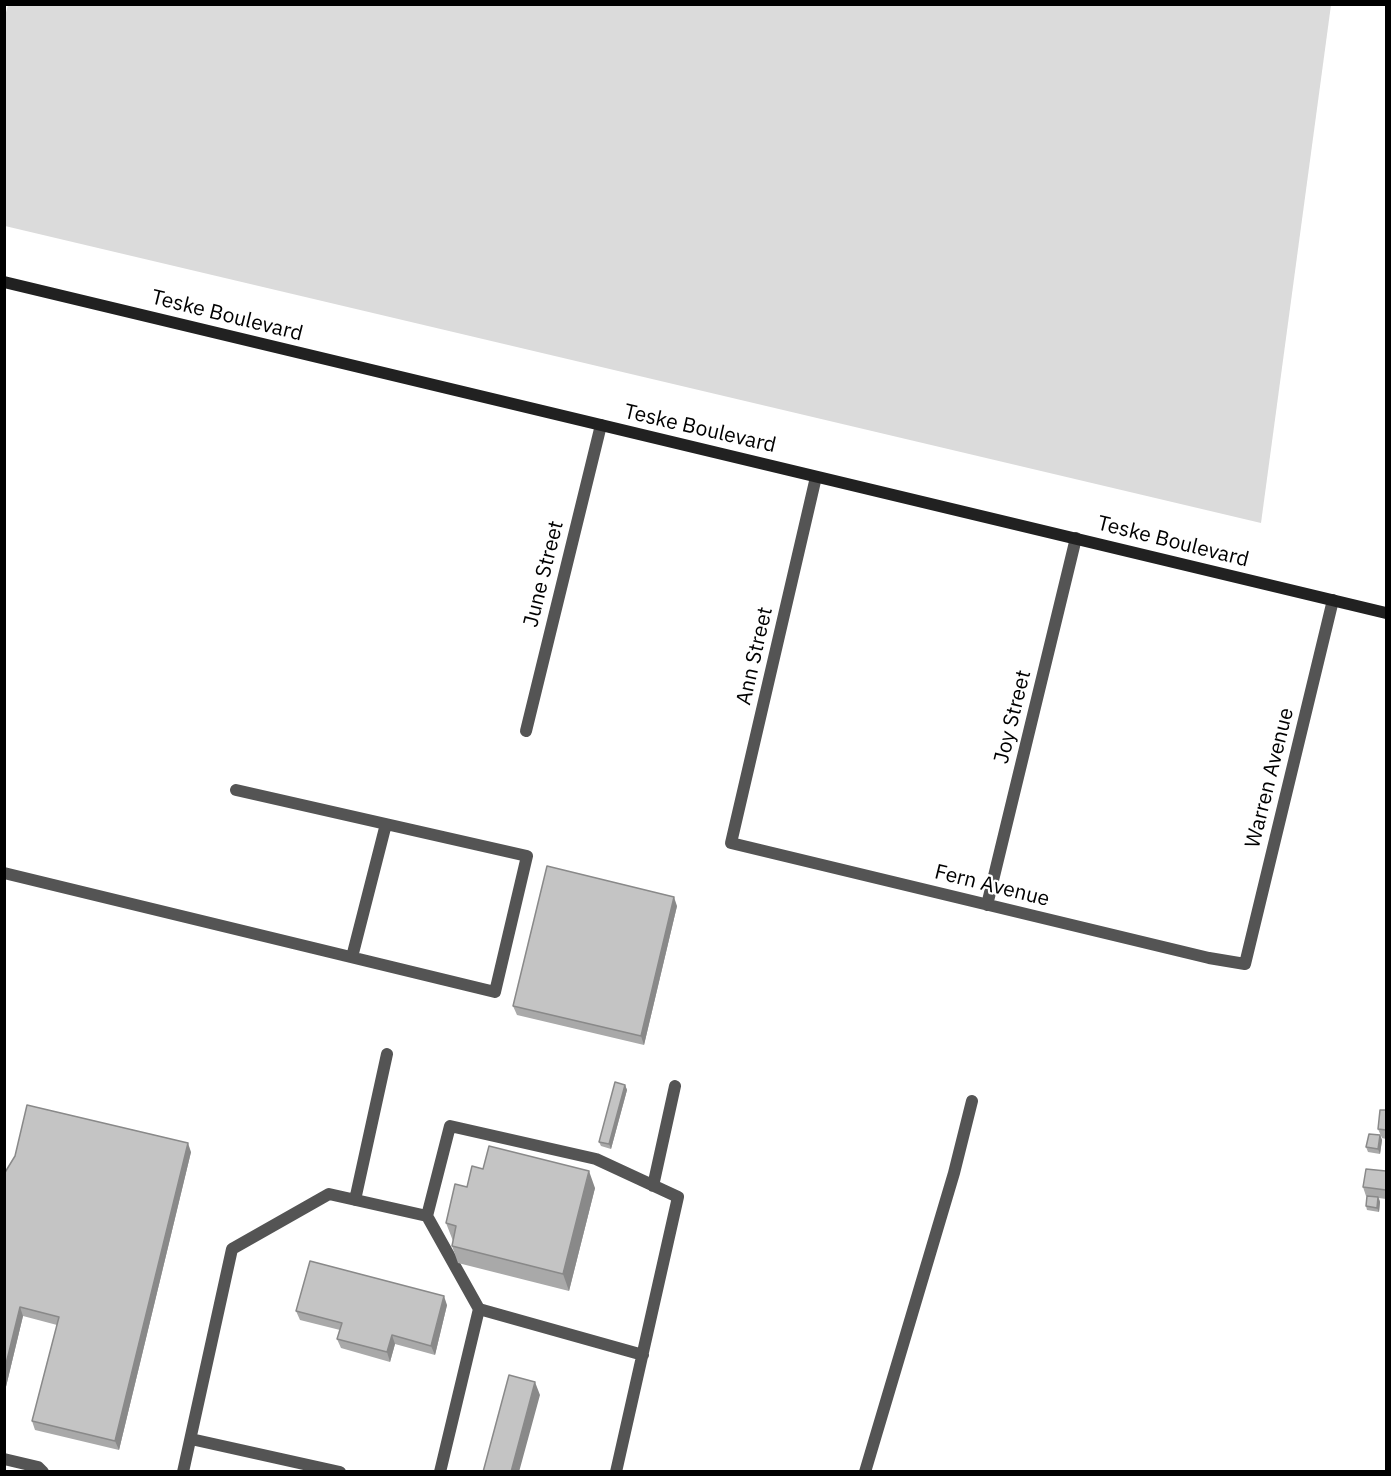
<!DOCTYPE html>
<style>
body{margin:0}
#map{position:relative;width:1391px;height:1476px;overflow:hidden;background:#fff;font-family:"IBM Plex Sans",sans-serif}
canvas{display:block}
.frame{position:absolute;inset:0;border:6px solid #000;pointer-events:none}
</style>
<div id="map">
<canvas width="1391" height="1476"></canvas>
<div class="frame"></div>
</div>
<script>
const c = document.querySelector('canvas').getContext('2d');
c.lineJoin = 'round';
function fillPath(path, color) {
  c.fillStyle = color;
  c.fill(path, 'evenodd');
}
function stroke(path, color, width, dash) {
  c.strokeStyle = color;
  c.lineWidth = width;
  c.lineCap = dash ? 'butt' : 'round';
  c.setLineDash(dash || []);
  c.stroke(path);
}
function drawText(font, color, halo, rows, align = 'center') {
  c.font = font + ' "IBM Plex Sans",sans-serif';
  c.lineWidth = 4.5;
  c.setLineDash([]);
  c.textBaseline = 'middle';
  c.strokeStyle = halo;
  c.fillStyle = color;
  for (const [text, x, y, turn = 0] of rows) {
    c.save();
    c.translate(x, y);
    c.rotate((+turn || 0) * Math.PI / 180);
    c.textAlign = isNaN(turn) ? turn : align;
    if (halo) c.strokeText(text, 0, 0);
    c.fillText(text, 0, 0);
    c.restore();
  }
}
const green = new Path2D(`
 M 8,5 L 1331,5 L 1261,523 L 5,226 L 4,20 Z`);
const lane = new Path2D(`
 M 4,873 L 495,992 L 527,856 L 236,790
 M 352,957 L 386,824
 M 653,1186 L 675,1086
 M 355,1200 L 387,1054
 M 427,1216 L 479,1309 L 643,1355
 M 191,1439 L 340,1472
 M 4,1459 L 38,1467 L 43,1472
 M 183,1472 L 232,1249 L 329,1194 L 427,1216 L 450,1126 L 596,1159 L 678,1197 L 616,1472
 M 440,1472 L 479,1309
 M 865,1472 L 954,1173 L 972,1101`);
const street = new Path2D(`
 M 816,477 L 731,843 L 1209,958 L 1245,964 L 1333,600
 M 526,731 L 601,425
 M 987,905 L 1076,538`);
const secondary = new Path2D(`
 M 4,282 L 1386,613`);
const wall = new Path2D(`
 M 677,906 L 644,1045 L 517,1015 L 513,1006 Z
 M 625,1085 L 627,1090 L 611,1149 L 601,1146 L 599,1142 Z
 M 1386,1110 L 1386,1139 L 1382,1138 L 1378,1129 Z
 M 1380,1135 L 1382,1140 L 1380,1154 L 1368,1152 L 1366,1147 Z
 M 191,1152 L 119,1450 L 35,1430 L 32,1421 L 57,1325 L 23,1316 L 4,1395 L 4,1174 Z
 M 483,1169 L 595,1188 L 569,1291 L 458,1263 L 452,1246 L 453,1241 L 446,1223 L 467,1187 Z
 M 1386,1171 L 1386,1199 L 1379,1198 L 1380,1202 L 1379,1212 L 1367,1210 L 1366,1206 L 1367,1196 L 1366,1196 L 1363,1187 Z
 M 447,1305 L 435,1355 L 395,1344 L 390,1362 L 341,1348 L 337,1339 L 340,1330 L 300,1320 L 296,1311 Z`);
const shadedWall = new Path2D(`
 M 674,897 L 677,906 L 644,1045 L 641,1036 Z
 M 625,1085 L 627,1090 L 611,1149 L 609,1144 Z
 M 1380,1135 L 1382,1140 L 1380,1154 L 1378,1149 Z
 M 188,1143 L 191,1152 L 119,1450 L 115,1441 Z
 M 589,1171 L 595,1188 L 569,1291 L 563,1274 Z
 M 1378,1197 L 1380,1202 L 1379,1212 L 1377,1208 Z
 M 444,1296 L 447,1305 L 435,1355 L 431,1346 Z
 M 20,1307 L 23,1316 L 4,1395 L 4,1372 Z
 M 392,1335 L 395,1344 L 390,1362 L 387,1352 Z
 M 535,1382 L 540,1395 L 519,1472 L 511,1472 Z`);
const building = new Path2D(`
 M 547,866 L 674,897 L 641,1036 L 513,1006 Z
 M 615,1082 L 625,1085 L 609,1144 L 599,1142 Z
 M 27,1105 L 188,1143 L 115,1441 L 32,1421 L 59,1317 L 20,1307 L 4,1372 L 4,1174 L 15,1156 Z
 M 1380,1110 L 1386,1110 L 1386,1130 L 1378,1129 Z
 M 1369,1134 L 1380,1135 L 1378,1149 L 1366,1147 Z
 M 489,1146 L 589,1171 L 563,1274 L 452,1246 L 456,1226 L 446,1223 L 455,1184 L 467,1187 L 472,1166 L 483,1169 Z
 M 1366,1169 L 1386,1171 L 1386,1190 L 1363,1187 Z
 M 1367,1196 L 1378,1197 L 1377,1208 L 1366,1206 Z
 M 310,1261 L 444,1296 L 431,1346 L 392,1335 L 387,1352 L 337,1339 L 342,1323 L 296,1311 Z
 M 509,1375 L 535,1382 L 511,1472 L 483,1472 Z`);
const streetNames = [
 ["Teske Boulevard",227,316,14],
 ["Teske Boulevard",700,429,13],
 ["Teske Boulevard",1173,542,14],
 ["June Street",544,574,-76],
 ["Ann Street",755,656,-77],
 ["Joy Street",1013,717,-76],
 ["Warren Avenue",1270,778,-76],
 ["Fern Avenue",992,886,14]
];
fillPath(green, '#dbdbdb');
stroke(lane, '#545454', 12);
stroke(street, '#545454', 12);
stroke(secondary, '#212121', 12);
fillPath(wall, '#a9a9a9');
fillPath(shadedWall, '#898989');
fillPath(building, '#c4c4c4');
stroke(building, '#898989', 1.5);
drawText('21px', '#000', '#fff', streetNames);
</script>
